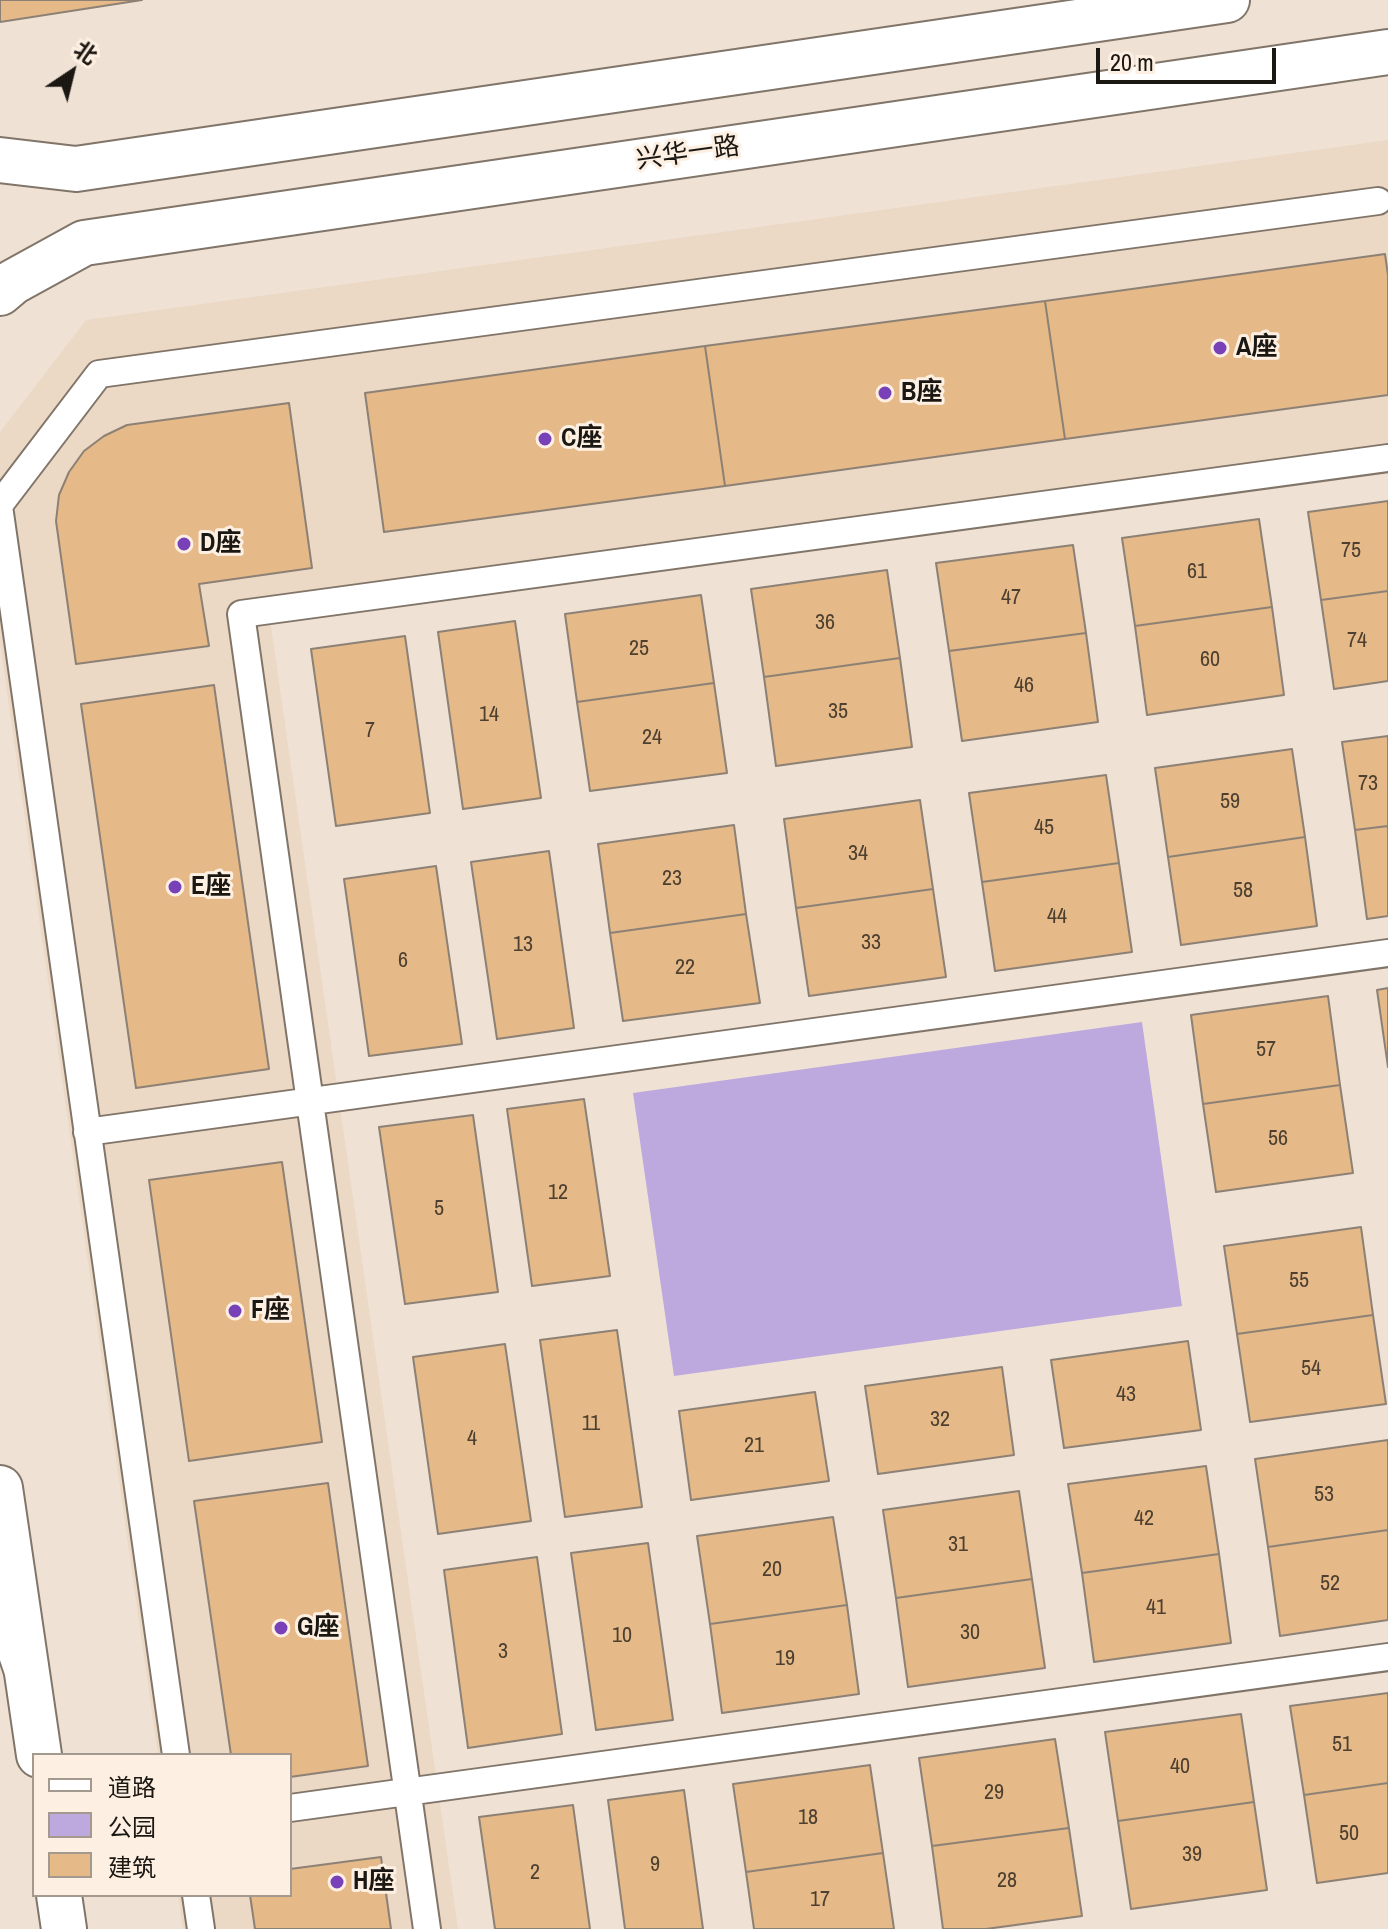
<!DOCTYPE html>
<meta charset="utf-8">
<style>
body{margin:0}
#map{position:relative;width:1388px;height:1929px;overflow:hidden;background:#efe2d5;font-family:"Archivo Narrow","Noto Sans SC",sans-serif}
canvas{display:block}
.legend{position:absolute;left:32px;top:1753px;width:260px;height:144px;box-sizing:border-box;background:#fdf0e2;border:2px solid #a3998f;margin:0;padding:10px 14px;list-style:none;font-size:24px;color:#1b1712}
.legend li{display:flex;align-items:center;gap:16px;height:40px}
.legend b{width:40px;border:2px solid #a3998f}
.north{position:absolute;left:32px;top:32px;width:80px;height:80px;-webkit-text-stroke:6px #fdf0e2;paint-order:stroke;rotate:35deg;font-size:22px;font-weight:700;line-height:32px;text-align:center;color:#1b1712}
.north::after{content:'';display:block;margin:auto;width:28px;height:36px;background:#1b1712;clip-path:polygon(50% 0,100% 100%,50% 72%,0 100%)}
.scale{position:absolute;left:1096px;top:48px;width:180px;height:36px;box-sizing:border-box;border:4px solid #1b1712;border-top:0;padding-left:10px;font-size:24px;line-height:28px;white-space:nowrap;color:#1b1712;-webkit-text-stroke:6px #fdf0e2;paint-order:stroke}
</style>
<div id="map">
<canvas width="1388" height="1929"></canvas>
<ul class="legend">
<li><b style="height:10px;background:#fff"></b>道路</li>
<li><b style="height:22px;background:#bda9de"></b>公园</li>
<li><b style="height:22px;background:#e5b988"></b>建筑</li>
</ul>
<div class="north">北</div>
<div class="scale">20 m</div>
</div>
<script>
const c = document.querySelector('canvas').getContext('2d');
c.lineJoin = 'round';
function fillPath(path, color) {
  c.fillStyle = color;
  c.fill(path, 'evenodd');
}
function stroke(path, color, width, dash) {
  c.strokeStyle = color;
  c.lineWidth = width;
  c.lineCap = dash ? 'butt' : 'round';
  c.setLineDash(dash || []);
  c.stroke(path);
}
function drawText(font, color, halo, rows, align = 'center') {
  c.font = font + ' "Archivo Narrow","Noto Sans SC",sans-serif';
  c.lineWidth = 6;
  c.setLineDash([]);
  c.textBaseline = 'middle';
  c.strokeStyle = halo;
  c.fillStyle = color;
  for (const [text, x, y, turn = 0] of rows) {
    c.save();
    c.translate(x, y);
    c.rotate((+turn || 0) * Math.PI / 180);
    c.textAlign = isNaN(turn) ? turn : align;
    if (halo) c.strokeText(text, 0, 0);
    c.fillText(text, 0, 0);
    c.restore();
  }
}
const built = new Path2D(`
 M 1388,140 L 1388,465 L 270,619 L 458,1929 L 183,1929 L 178,1895 L 290,1895 L 290,1755 L 158,1755 L 0,643 L 0,432 L 86,320 Z`);
const green = new Path2D(`
 M 1142,1022 L 1182,1306 L 674,1376 L 633,1093 Z`);
const building = new Path2D(`
 M 0,0 L 142,0 L 0,22 Z
 M 1385,254 L 1388,275 L 1388,395 L 1065,439 L 1045,301 Z
 M 1045,301 L 1065,439 L 725,486 L 705,346 Z
 M 705,346 L 725,486 L 384,532 L 365,393 Z
 M 289,403 L 312,568 L 199,584 L 209,646 L 76,664 L 56,521 L 59,495 L 69,472 L 84,451 L 104,436 L 127,425 Z
 M 1388,501 L 1388,591 L 1321,600 L 1308,512 Z
 M 1259,519 L 1272,607 L 1135,626 L 1122,538 Z
 M 1073,545 L 1086,633 L 949,651 L 936,563 Z
 M 887,570 L 900,658 L 764,677 L 751,589 Z
 M 1388,591 L 1388,681 L 1334,689 L 1321,600 Z
 M 701,595 L 714,683 L 577,702 L 565,614 Z
 M 1272,607 L 1284,695 L 1147,715 L 1135,626 Z
 M 515,621 L 541,798 L 463,809 L 438,632 Z
 M 1086,633 L 1098,722 L 962,741 L 949,651 Z
 M 405,636 L 430,813 L 336,826 L 311,649 Z
 M 900,658 L 912,747 L 776,766 L 764,677 Z
 M 714,683 L 727,773 L 590,791 L 577,702 Z
 M 214,685 L 269,1069 L 136,1088 L 81,704 Z
 M 1388,736 L 1388,826 L 1355,830 L 1342,742 Z
 M 1292,749 L 1305,837 L 1168,857 L 1155,768 Z
 M 1106,775 L 1119,863 L 982,882 L 969,793 Z
 M 920,800 L 933,889 L 796,908 L 784,819 Z
 M 734,825 L 746,914 L 610,933 L 598,844 Z
 M 1388,826 L 1388,916 L 1367,919 L 1355,830 Z
 M 1305,837 L 1317,926 L 1181,945 L 1168,857 Z
 M 549,851 L 574,1028 L 497,1039 L 471,862 Z
 M 1119,863 L 1132,952 L 995,971 L 982,882 Z
 M 436,866 L 462,1044 L 369,1056 L 344,879 Z
 M 933,889 L 946,977 L 809,996 L 796,908 Z
 M 746,914 L 760,1003 L 623,1021 L 610,933 Z
 M 1388,988 L 1388,1067 L 1377,990 Z
 M 1328,996 L 1340,1085 L 1203,1104 L 1191,1015 Z
 M 1340,1085 L 1353,1173 L 1216,1192 L 1203,1104 Z
 M 584,1099 L 610,1276 L 532,1286 L 507,1109 Z
 M 473,1115 L 498,1292 L 405,1304 L 379,1127 Z
 M 282,1162 L 322,1442 L 189,1461 L 149,1180 Z
 M 1361,1227 L 1373,1315 L 1237,1334 L 1224,1246 Z
 M 1373,1315 L 1386,1404 L 1250,1422 L 1237,1334 Z
 M 617,1330 L 642,1507 L 565,1517 L 540,1340 Z
 M 1188,1341 L 1201,1430 L 1064,1448 L 1051,1360 Z
 M 505,1344 L 531,1521 L 438,1534 L 413,1357 Z
 M 1002,1367 L 1014,1455 L 878,1474 L 865,1386 Z
 M 815,1392 L 829,1481 L 691,1500 L 679,1411 Z
 M 1388,1440 L 1388,1530 L 1268,1547 L 1255,1459 Z
 M 1206,1466 L 1219,1554 L 1082,1573 L 1068,1484 Z
 M 328,1483 L 368,1766 L 290,1777 L 290,1755 L 231,1755 L 194,1501 Z
 M 1019,1491 L 1032,1579 L 896,1598 L 883,1510 Z
 M 833,1517 L 847,1605 L 710,1624 L 697,1536 Z
 M 1388,1530 L 1388,1620 L 1280,1636 L 1268,1547 Z
 M 648,1543 L 673,1720 L 596,1730 L 571,1553 Z
 M 1219,1554 L 1231,1643 L 1094,1662 L 1082,1573 Z
 M 537,1557 L 562,1734 L 468,1748 L 444,1570 Z
 M 1032,1579 L 1045,1668 L 908,1687 L 896,1598 Z
 M 847,1605 L 859,1694 L 722,1713 L 710,1624 Z
 M 1388,1693 L 1388,1783 L 1304,1795 L 1290,1706 Z
 M 1241,1714 L 1254,1802 L 1118,1821 L 1105,1732 Z
 M 1055,1739 L 1069,1828 L 932,1846 L 919,1758 Z
 M 870,1765 L 883,1853 L 746,1872 L 733,1784 Z
 M 1388,1783 L 1388,1873 L 1317,1883 L 1304,1795 Z
 M 684,1790 L 703,1929 L 625,1929 L 608,1800 Z
 M 1254,1802 L 1267,1890 L 1131,1909 L 1118,1821 Z
 M 573,1805 L 590,1929 L 495,1929 L 479,1817 Z
 M 1069,1828 L 1082,1916 L 986,1929 L 943,1929 L 932,1846 Z
 M 883,1853 L 894,1929 L 754,1929 L 746,1872 Z
 M 381,1857 L 391,1929 L 255,1929 L 250,1895 L 290,1895 L 290,1869 Z`);
const lane = new Path2D(`
 M 0,504 L 99,374 L 1378,201
 M 0,513 L 176,1755
 M 87,1132 L 1388,953
 M 290,1808 L 1388,1657
 M 196,1895 L 201,1929
 M 427,1929 L 241,614 L 1388,458`);
const secondary = new Path2D(`
 M 0,160 L 76,169 L 1227,0
 M 0,293 L 13,282 L 84,243 L 1388,52
 M 0,1488 L 39,1755
 M 59,1895 L 64,1929`);
const primary = new Path2D(`
 M 0,1593 L 26,1668`);
const markers = [
 [1220,348,8,"#7941b8"],
 [885,393,8,"#7941b8"],
 [545,439,8,"#7941b8"],
 [184,544,8,"#7941b8"],
 [175,887,8,"#7941b8"],
 [235,1311,8,"#7941b8"],
 [281,1628,8,"#7941b8"],
 [337,1882,8,"#7941b8"]
];
const numberNames = [
 ["75",1351,551],
 ["61",1197,572],
 ["47",1011,598],
 ["36",825,623],
 ["74",1357,641],
 ["25",639,649],
 ["60",1210,660],
 ["46",1024,686],
 ["35",838,712],
 ["14",489,715],
 ["7",370,731],
 ["24",652,738],
 ["73",1368,784],
 ["59",1230,802],
 ["45",1044,828],
 ["34",858,854],
 ["23",672,879],
 ["58",1243,891],
 ["44",1057,917],
 ["33",871,943],
 ["13",523,945],
 ["6",403,961],
 ["22",685,968],
 ["57",1266,1050],
 ["56",1278,1139],
 ["12",558,1193],
 ["5",439,1209],
 ["55",1299,1281],
 ["54",1311,1369],
 ["43",1126,1395],
 ["32",940,1420],
 ["11",591,1424],
 ["4",472,1439],
 ["21",754,1446],
 ["53",1324,1495],
 ["42",1144,1519],
 ["31",958,1545],
 ["20",772,1570],
 ["52",1330,1584],
 ["41",1156,1608],
 ["30",970,1633],
 ["10",622,1636],
 ["3",503,1652],
 ["19",785,1659],
 ["51",1342,1745],
 ["40",1180,1767],
 ["29",994,1793],
 ["18",808,1818],
 ["50",1349,1834],
 ["39",1192,1855],
 ["9",655,1865],
 ["2",535,1873],
 ["28",1007,1881],
 ["17",820,1900]
];
const streetNames = [
 ["兴华一路",688,154,-8]
];
const poiNames = [
 ["A座",1236,348],
 ["B座",901,393],
 ["C座",561,439],
 ["D座",200,544],
 ["E座",191,887],
 ["F座",251,1311],
 ["G座",297,1628],
 ["H座",353,1882]
];
fillPath(built, '#ebd8c5');
fillPath(green, '#bda9de');
fillPath(building, '#e5b988');
stroke(building, '#8d8175', 2);
stroke(lane, '#817569', 30);
stroke(secondary, '#817569', 48);
stroke(primary, '#817569', 48);
stroke(lane, '#fff', 26);
stroke(secondary, '#fff', 44);
stroke(primary, '#fff', 44);
for (const [x, y, r, color] of markers) {
  const dot = new Path2D();
  dot.arc(x, y, r, 0, 2 * Math.PI);
  c.fillStyle = color;
  c.fill(dot);
  stroke(dot, '#fdf0e2', 3);
}
drawText('22px', '#4e4030', null, numberNames);
drawText('26px', '#1b1712', '#fdf0e2', streetNames);
drawText('bold 26px', '#1b1712', '#fdf0e2', poiNames, 'left');
</script>
